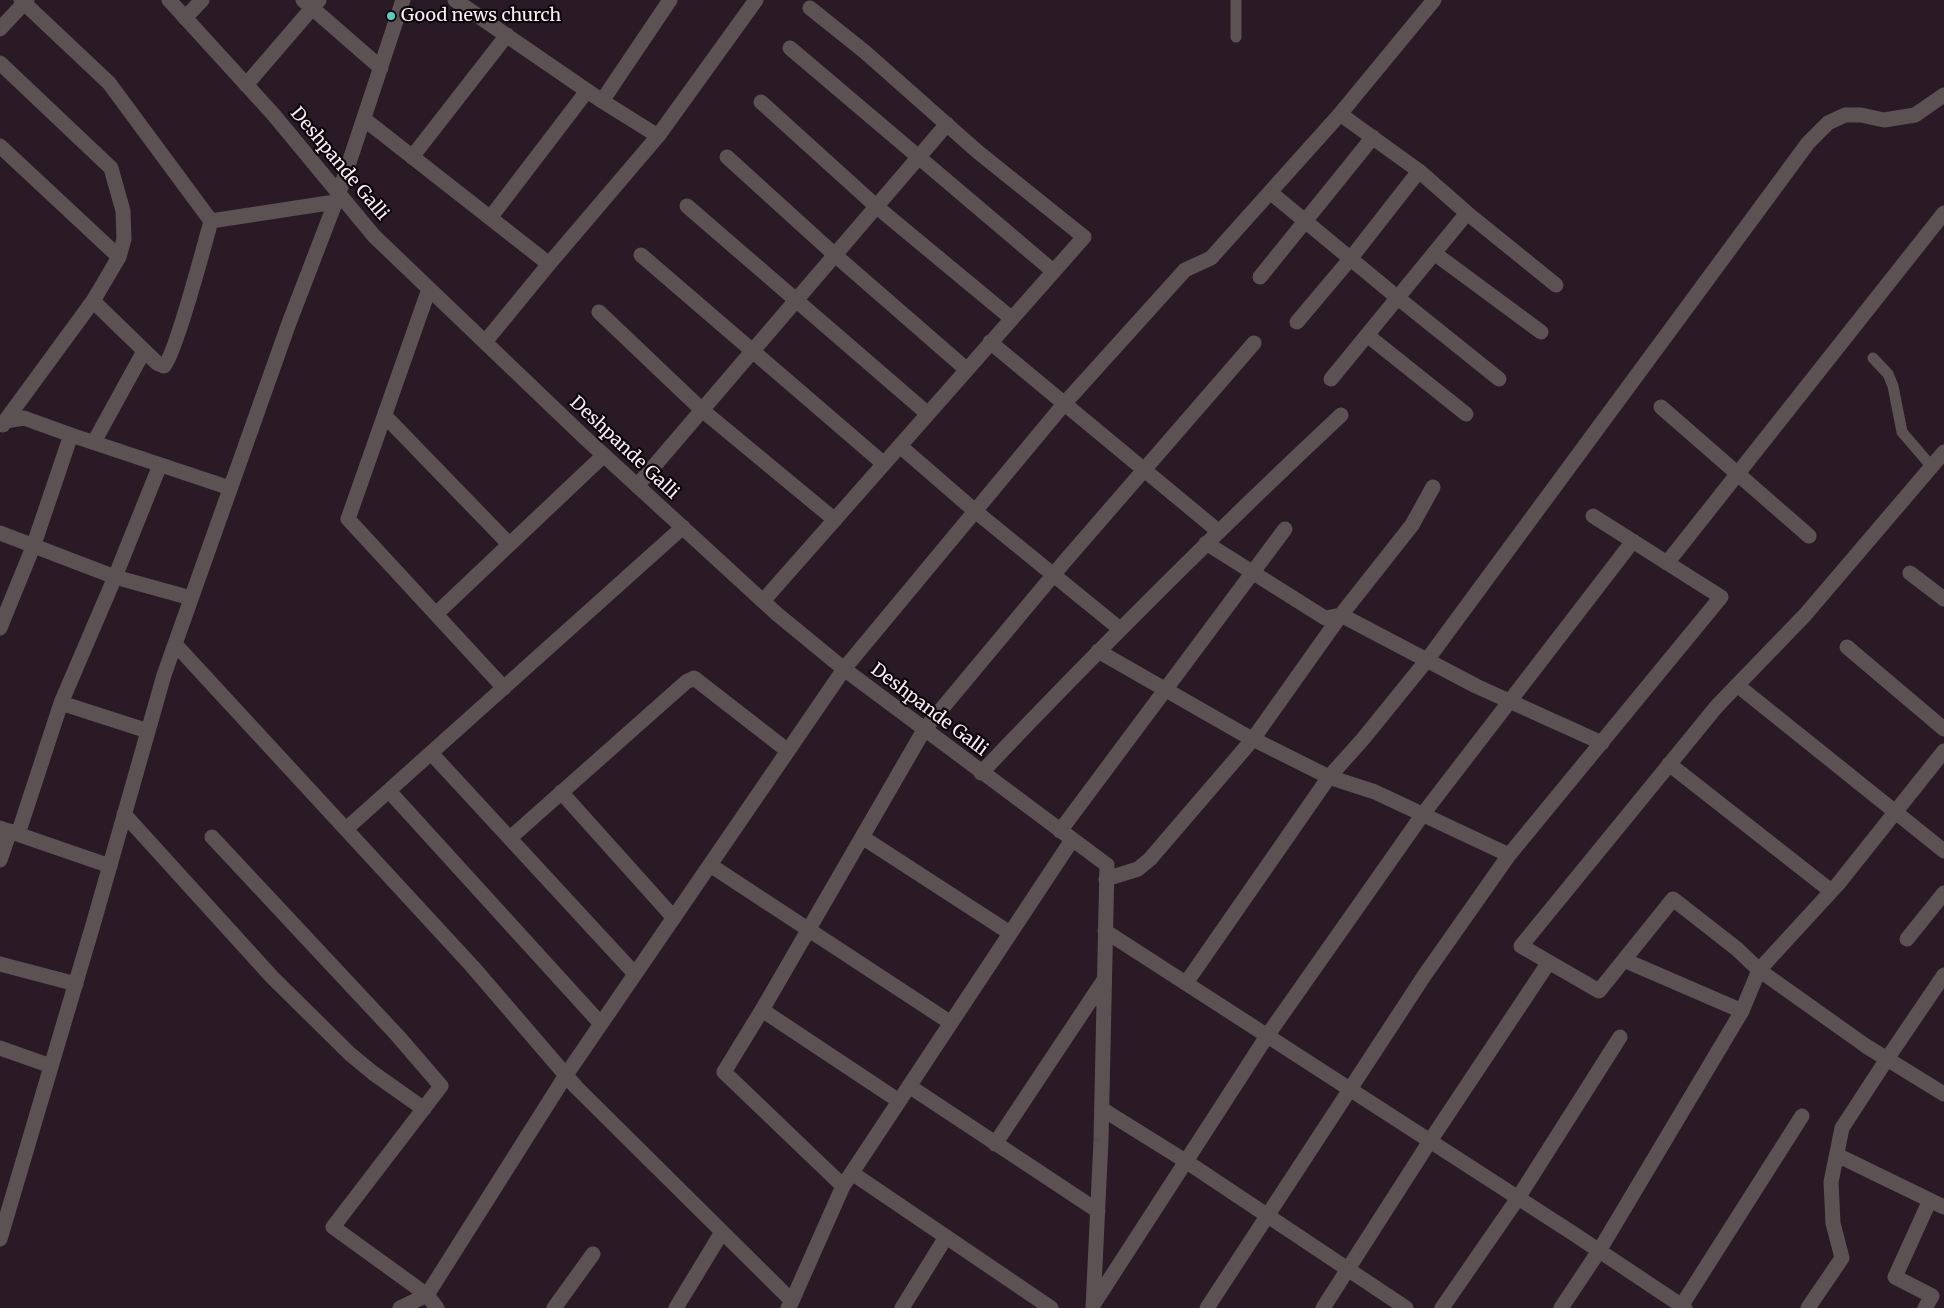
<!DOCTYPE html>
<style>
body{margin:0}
canvas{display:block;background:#291a25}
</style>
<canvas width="1944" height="1308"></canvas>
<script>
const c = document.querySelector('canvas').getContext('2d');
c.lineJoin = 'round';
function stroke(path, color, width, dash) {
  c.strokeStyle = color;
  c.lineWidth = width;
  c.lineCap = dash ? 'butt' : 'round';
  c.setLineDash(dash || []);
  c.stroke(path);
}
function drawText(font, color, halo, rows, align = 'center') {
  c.font = font + ' Merriweather,serif';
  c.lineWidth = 4.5;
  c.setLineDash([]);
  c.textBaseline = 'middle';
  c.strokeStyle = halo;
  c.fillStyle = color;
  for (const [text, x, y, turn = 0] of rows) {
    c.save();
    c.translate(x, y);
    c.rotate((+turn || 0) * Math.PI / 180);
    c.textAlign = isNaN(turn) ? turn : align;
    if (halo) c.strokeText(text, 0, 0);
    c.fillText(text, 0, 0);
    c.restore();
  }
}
const service = new Path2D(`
 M 1236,37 L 1236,0
 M 1873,358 L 1888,374 L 1893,386 L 1902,432 L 1932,467`);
const minor = new Path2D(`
 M 21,0 L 109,83 L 211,221
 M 169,0 L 273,114 L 374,236 L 583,436 L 777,614 L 844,669 L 1107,865 L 1101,1140 L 1093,1308
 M 303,0 L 381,68
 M 455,0 L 602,101 L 658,136
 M 185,18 L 202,0
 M 0,29 L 27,0
 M 790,48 L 1053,271
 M 0,63 L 111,168 L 123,211 L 124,239 L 119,257 L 93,301 L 5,421
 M 246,85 L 319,0
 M 602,101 L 670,0
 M 761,102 L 877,207 L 1011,318
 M 1340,114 L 1419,171 L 1467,213 L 1556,285
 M 364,119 L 549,264
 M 0,146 L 119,257
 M 412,157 L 507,35
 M 727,157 L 835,255 L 966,369
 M 1270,192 L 1398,298 L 1499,379
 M 687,206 L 928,414
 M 490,218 L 587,91
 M 1434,253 L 1541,332
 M 641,255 L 884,464
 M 1260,277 L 1373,137
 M 429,289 L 348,519 L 504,688
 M 93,301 L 157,363 L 164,366 C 175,356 205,243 211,221 L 335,202
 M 599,312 L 702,410 L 835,520
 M 1297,322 L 1351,258 L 1419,171
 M 1367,335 L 1466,414
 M 485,342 L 549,264 L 658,136 L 756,0
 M 990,342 L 1218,531
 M 1331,379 L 1467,213
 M 1661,407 L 1809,536
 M 385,416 L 509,544
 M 3,425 L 5,421 L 24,418 L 71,435
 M 94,442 L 144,351
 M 900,446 L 975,511 L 1120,629
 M 1944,452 L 1805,615 L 1717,706 L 1521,946 L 1599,991 L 1673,899 L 1737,949 L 1759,970 L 1838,884 L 1944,751
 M 637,486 L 947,124
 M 0,533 L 115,577 L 191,598
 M 1206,543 L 1325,618 L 1341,615 L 1476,686 L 1602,743
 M 1667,563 L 1944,213
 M 1910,573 L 1944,599
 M 763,601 L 1084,237 L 978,152 L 865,52 L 810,8
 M 436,614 L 604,455
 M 0,628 L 33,547 L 71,435 L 230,488
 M 175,644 L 472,966 L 576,1087 L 792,1301 L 788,1308
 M 1847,647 L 1944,729
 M 1098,651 L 1243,734 L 1329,777 L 1375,792 L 1509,855
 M 1737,685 L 1944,851
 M 61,703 L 148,731
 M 431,753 L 635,974
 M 1669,764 L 1831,891
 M 981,773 C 1098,650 1217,531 1341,415
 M 389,791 L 601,1024
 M 561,792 L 674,918
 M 124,814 L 272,977 L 350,1054 L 373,1073 L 424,1109
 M 0,828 L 110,866
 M 346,829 L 683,527
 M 1060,831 L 1285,529
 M 18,834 L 61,703 L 115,577 L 160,465
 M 212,837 L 397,1035 L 441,1086 L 333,1227 L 427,1295 L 437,1308
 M 862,837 L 1010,933
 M 510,838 L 686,682 L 694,678 L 788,751
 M 0,860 L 10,831
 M 710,865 L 951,1023
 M 1106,879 L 1138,869 L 1150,859 L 1253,739 L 1341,615 L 1412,525 L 1433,487
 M 1105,931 L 1574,1234 L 1685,1308
 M 1907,939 L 1944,893
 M 1624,960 L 1742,1011
 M 0,964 L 76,984
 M 1186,983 L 1329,777 L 1363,739 L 1427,660 L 1808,143 L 1828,123 L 1845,115 L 1861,115 L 1884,120 L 1915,115 L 1944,95
 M 762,1010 L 899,1101
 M 0,1048 L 51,1066
 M 909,1086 L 1098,1211
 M 1102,1109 L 1187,1162 L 1406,1308
 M 995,1144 L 1104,980
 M 1837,1155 L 1944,1207
 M 852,1173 L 1051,1308
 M 843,1186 L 724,1072 L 762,1010 L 924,730 L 1065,561 L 1254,343
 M 0,1239 L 95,918 L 164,675 L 289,323 L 339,193 L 403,0
 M 792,1301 L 843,1186 L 1072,840
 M 1093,1305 L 1267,1036 L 1423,814 L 1633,541
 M 400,1308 L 427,1295 L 566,1075 L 844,669 L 1064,404 L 1185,270 L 1211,258 L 1340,114 L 1434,0
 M 554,1308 L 593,1254
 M 676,1308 L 722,1232
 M 902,1308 L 946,1237
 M 1207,1308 L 1424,976 L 1509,855 L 1721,597 L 1593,516
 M 1323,1308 L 1430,1141 L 1549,962
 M 1442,1308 L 1518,1198 L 1620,1037
 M 1561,1308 L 1599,1251 L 1742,1011 L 1759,970 L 1866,1046 L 1944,1094
 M 1680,1308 L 1802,1116
 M 1808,1308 L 1842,1258 L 1833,1223 L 1831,1182 L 1842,1128 L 1887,1059 L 1944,975
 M 1925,1308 L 1932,1296 L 1895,1277 L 1930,1200`);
const markers = [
 [391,16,5,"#56cec3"]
];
const poiNames = [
 ["Good news church",401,16]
];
const streetNames = [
 ["Deshpande Galli",339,164,50],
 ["Deshpande Galli",624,448,43],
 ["Deshpande Galli",929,710,37]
];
stroke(service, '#5c5254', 11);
stroke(minor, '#5c5254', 15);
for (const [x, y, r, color] of markers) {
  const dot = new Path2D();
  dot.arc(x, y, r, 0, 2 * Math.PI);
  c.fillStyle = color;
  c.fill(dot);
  stroke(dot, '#0d070b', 2);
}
drawText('18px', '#f8edf4', '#0d070b', poiNames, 'left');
drawText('18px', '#f8edf4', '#0d070b', streetNames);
</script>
